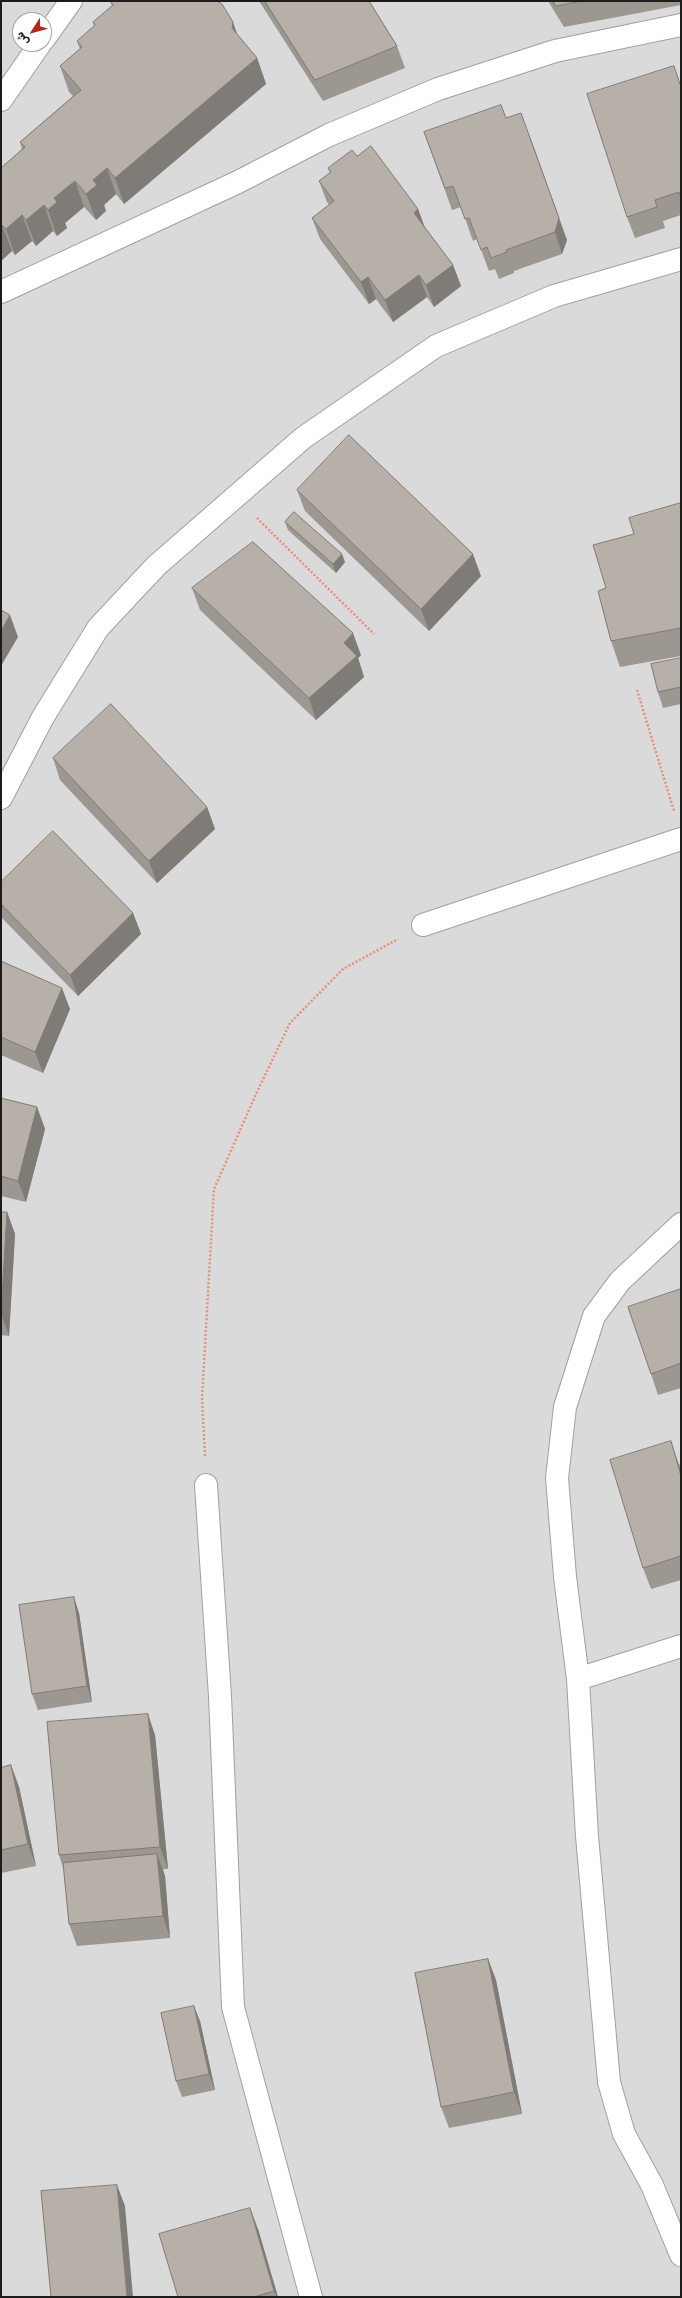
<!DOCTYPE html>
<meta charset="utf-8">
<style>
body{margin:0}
#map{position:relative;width:682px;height:2298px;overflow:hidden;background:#edeae3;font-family:Rubik,"Noto Naskh Arabic",sans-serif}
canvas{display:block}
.frame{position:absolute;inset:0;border:2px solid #1c1c1c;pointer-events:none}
.north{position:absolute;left:12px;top:12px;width:40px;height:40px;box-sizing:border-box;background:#fff;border:1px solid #a4a4a4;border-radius:50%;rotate:234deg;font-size:11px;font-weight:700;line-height:16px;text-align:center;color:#1c1c1c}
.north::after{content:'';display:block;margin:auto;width:14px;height:18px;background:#b42515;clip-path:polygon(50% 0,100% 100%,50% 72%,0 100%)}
</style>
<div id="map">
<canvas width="682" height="2298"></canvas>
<div class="frame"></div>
<div class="north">ش</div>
</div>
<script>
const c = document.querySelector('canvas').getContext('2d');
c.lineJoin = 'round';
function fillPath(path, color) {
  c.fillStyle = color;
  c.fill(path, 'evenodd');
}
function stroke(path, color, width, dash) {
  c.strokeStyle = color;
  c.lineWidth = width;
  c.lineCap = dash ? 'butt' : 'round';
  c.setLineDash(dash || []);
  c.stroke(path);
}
const residential = new Path2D(`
 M 1,1 L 681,1 L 681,2297 L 1,2297 ZM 20,20 L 44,20 L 44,44 L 20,44 Z`);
const path = new Path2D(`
 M 257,518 L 374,634
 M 637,690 L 674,811
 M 205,1456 L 202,1398 L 214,1189 L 257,1092 L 290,1023 L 343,969 L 398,939`);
const minor = new Path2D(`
 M 44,39 L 71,1
 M 1,100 L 40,44
 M 1,292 L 238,182 L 329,135 L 438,89 L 555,51 L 681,25
 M 1,798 L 43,717 L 98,628 L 156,566 L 303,438 L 436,346 L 554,296 L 681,259
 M 423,925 L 681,839
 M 681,1224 L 620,1281 L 594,1316 L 565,1407 L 557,1478 L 565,1577 L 578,1679 L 587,1836 L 609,2082 L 624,2134 L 652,2185 L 681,2255
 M 206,1485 L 220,1696 L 233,2007 L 311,2297
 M 578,1679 L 681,1646`);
const wall = new Path2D(`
 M 110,1 L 237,34 L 257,58 L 266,84 L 124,204 L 116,194 L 104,205 L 106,211 L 96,220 L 84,207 L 65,223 L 67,228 L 57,236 L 53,231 L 36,246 L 32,241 L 15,255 L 12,251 L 1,261 L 1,168 L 22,149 L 20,142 L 73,96 L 69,92 L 60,66 L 80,49 L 77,41 L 94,26 L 93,22 L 112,6 Z
 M 259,1 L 369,1 L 397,46 L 405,68 L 323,101 Z
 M 548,1 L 681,1 L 681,5 L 564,27 Z
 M 681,84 L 681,215 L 663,221 L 665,228 L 635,238 L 627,217 Z
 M 506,118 L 567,240 L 562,254 L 514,271 L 514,273 L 499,279 L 495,269 L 489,271 L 477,239 L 473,241 L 461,207 L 452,210 L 424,132 Z
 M 357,156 L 418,209 L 425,228 L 453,265 L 461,286 L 434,307 L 427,297 L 393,322 L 376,299 L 369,304 L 320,239 L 312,218 L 329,205 L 327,202 L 319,181 L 330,173 L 328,168 Z
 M 297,490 L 481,576 L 429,631 L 305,511 Z
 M 681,503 L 681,656 L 620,667 L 611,641 L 606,588 L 634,534 Z
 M 285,522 L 345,562 L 336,573 L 288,530 Z
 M 192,588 L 361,655 L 358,658 L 364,677 L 316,720 L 200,610 Z
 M 681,658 L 681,704 L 663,708 L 658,692 Z
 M 53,758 L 207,807 L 215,829 L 157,883 L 60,780 Z
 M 1,882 L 133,913 L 141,934 L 78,996 L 1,917 Z
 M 1,961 L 70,1009 L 43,1073 L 1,1055 Z
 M 1,1098 L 37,1107 L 45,1129 L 26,1202 L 1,1196 Z
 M 1,1212 L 7,1212 L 15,1234 L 9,1336 L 1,1335 Z
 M 681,1289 L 681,1388 L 658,1395 L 651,1374 Z
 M 679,1463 L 681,1471 L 681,1580 L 651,1589 L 643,1568 Z
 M 79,1613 L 92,1702 L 38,1710 L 32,1694 Z
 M 155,1735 L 168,1869 L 163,1869 L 165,1876 L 170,1938 L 77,1946 L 69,1924 L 64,1870 L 59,1855 Z
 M 11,1765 L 19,1787 L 36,1866 L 1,1873 L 1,1768 Z
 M 488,1959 L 496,1980 L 522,2114 L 449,2128 L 441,2107 Z
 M 200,2021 L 215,2090 L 182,2097 L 176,2081 Z
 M 258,2229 L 278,2297 L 178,2297 Z`);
const shadedWall = new Path2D(`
 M 233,22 L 242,48 L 232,28 Z
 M 257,58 L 266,84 L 124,204 L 115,178 Z
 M 529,134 L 567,240 L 562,254 L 555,232 Z
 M 107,168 L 116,194 L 104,205 L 106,211 L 96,220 L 86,194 L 93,180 Z
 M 75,181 L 84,207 L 65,223 L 67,228 L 57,236 L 48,210 L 54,198 Z
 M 44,205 L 53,231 L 36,246 L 26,220 Z
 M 418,209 L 426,231 L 414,213 Z
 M 22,215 L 32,241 L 15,255 L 6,229 Z
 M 2,225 L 12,251 L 1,261 L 1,226 Z
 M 453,265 L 461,286 L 434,307 L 426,285 Z
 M 419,275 L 427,297 L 393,322 L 385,300 Z
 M 368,277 L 376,299 L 369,304 L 361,282 Z
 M 342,554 L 345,562 L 336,573 L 333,564 Z
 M 473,554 L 481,576 L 429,631 L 421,609 Z
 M 10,615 L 18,637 L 1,666 L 1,631 Z
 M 353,633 L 361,655 L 358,658 L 364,677 L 316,720 L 309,698 L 344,643 Z
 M 207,807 L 215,829 L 157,883 L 149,861 Z
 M 133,913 L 141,934 L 78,996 L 70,975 Z
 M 62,988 L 70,1009 L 43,1073 L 35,1052 Z
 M 37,1107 L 45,1129 L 26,1202 L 18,1181 Z
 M 7,1212 L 15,1234 L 9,1336 L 1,1314 Z
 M 671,1441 L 681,1471 L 681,1476 Z
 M 74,1597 L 79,1613 L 92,1702 L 87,1686 Z
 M 148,1714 L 155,1735 L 168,1869 L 160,1847 Z
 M 11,1765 L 19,1787 L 36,1866 L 28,1844 Z
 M 157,1854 L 165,1876 L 170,1938 L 163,1916 Z
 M 488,1959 L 496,1980 L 522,2114 L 514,2092 Z
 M 194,2006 L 200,2021 L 215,2090 L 209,2074 Z
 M 117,2185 L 125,2206 L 133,2297 L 127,2297 Z
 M 250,2208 L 258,2229 L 278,2297 L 277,2297 L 274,2291 Z`);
const building = new Path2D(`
 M 110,1 L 217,1 L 222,4 L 233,22 L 232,28 L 257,58 L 115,178 L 107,168 L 93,180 L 97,185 L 86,194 L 75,181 L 54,198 L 57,202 L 48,210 L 44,205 L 26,220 L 22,215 L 6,229 L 2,225 L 1,226 L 1,168 L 25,147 L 20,142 L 81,90 L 60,66 L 82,47 L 77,41 L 95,25 L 93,22 L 113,5 Z
 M 265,1 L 369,1 L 397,46 L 315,80 Z
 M 553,1 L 582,1 L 556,6 Z
 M 674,66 L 681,87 L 681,198 L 679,192 L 655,200 L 657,207 L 627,217 L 587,94 Z
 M 501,105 L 506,118 L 521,113 L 559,218 L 555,232 L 506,250 L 507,252 L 491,258 L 487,247 L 481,250 L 469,218 L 465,219 L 453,186 L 445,188 L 424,132 Z
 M 371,146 L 418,209 L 414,213 L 453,265 L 426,285 L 419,275 L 385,300 L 368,277 L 361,282 L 312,218 L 334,201 L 319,181 L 331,172 L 328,168 L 352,150 L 357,156 Z
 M 349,435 L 473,554 L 421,609 L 297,490 Z
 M 681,503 L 681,628 L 611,641 L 598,591 L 606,588 L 593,545 L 634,534 L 629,518 Z
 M 294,512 L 342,554 L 333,564 L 285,522 Z
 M 253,542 L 353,633 L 344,643 L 357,656 L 309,698 L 192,588 Z
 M 1,610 L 10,615 L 1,631 Z
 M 681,658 L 681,687 L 658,692 L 651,664 Z
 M 111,704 L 207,807 L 149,861 L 53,758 Z
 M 53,831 L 133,913 L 70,975 L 1,904 L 1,882 Z
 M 1,961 L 62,988 L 35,1052 L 1,1037 Z
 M 1,1098 L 37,1107 L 18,1181 L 1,1176 Z
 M 1,1212 L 7,1212 L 1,1314 Z
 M 681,1289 L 681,1363 L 651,1374 L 628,1307 Z
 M 671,1441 L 681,1476 L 681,1556 L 643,1568 L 610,1460 Z
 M 74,1597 L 87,1686 L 32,1694 L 19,1605 Z
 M 148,1714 L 160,1847 L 59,1855 L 47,1722 Z
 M 11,1765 L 28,1844 L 1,1850 L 1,1768 Z
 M 157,1854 L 163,1916 L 69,1924 L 63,1863 Z
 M 488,1959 L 514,2092 L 441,2107 L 415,1973 Z
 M 194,2006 L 209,2074 L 176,2081 L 161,2013 Z
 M 117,2185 L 127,2297 L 51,2297 L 41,2191 Z
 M 250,2208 L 274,2291 L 254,2297 L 178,2297 L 159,2234 Z`);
fillPath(residential, '#dadada');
stroke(minor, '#a0a0a0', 24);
stroke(path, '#ea8e77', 2.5, [2, 2]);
stroke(minor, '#fff', 22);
fillPath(wall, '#9d9791');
fillPath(shadedWall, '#7f7b76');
fillPath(building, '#b6b0a9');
stroke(building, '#7f7b76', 1);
</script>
